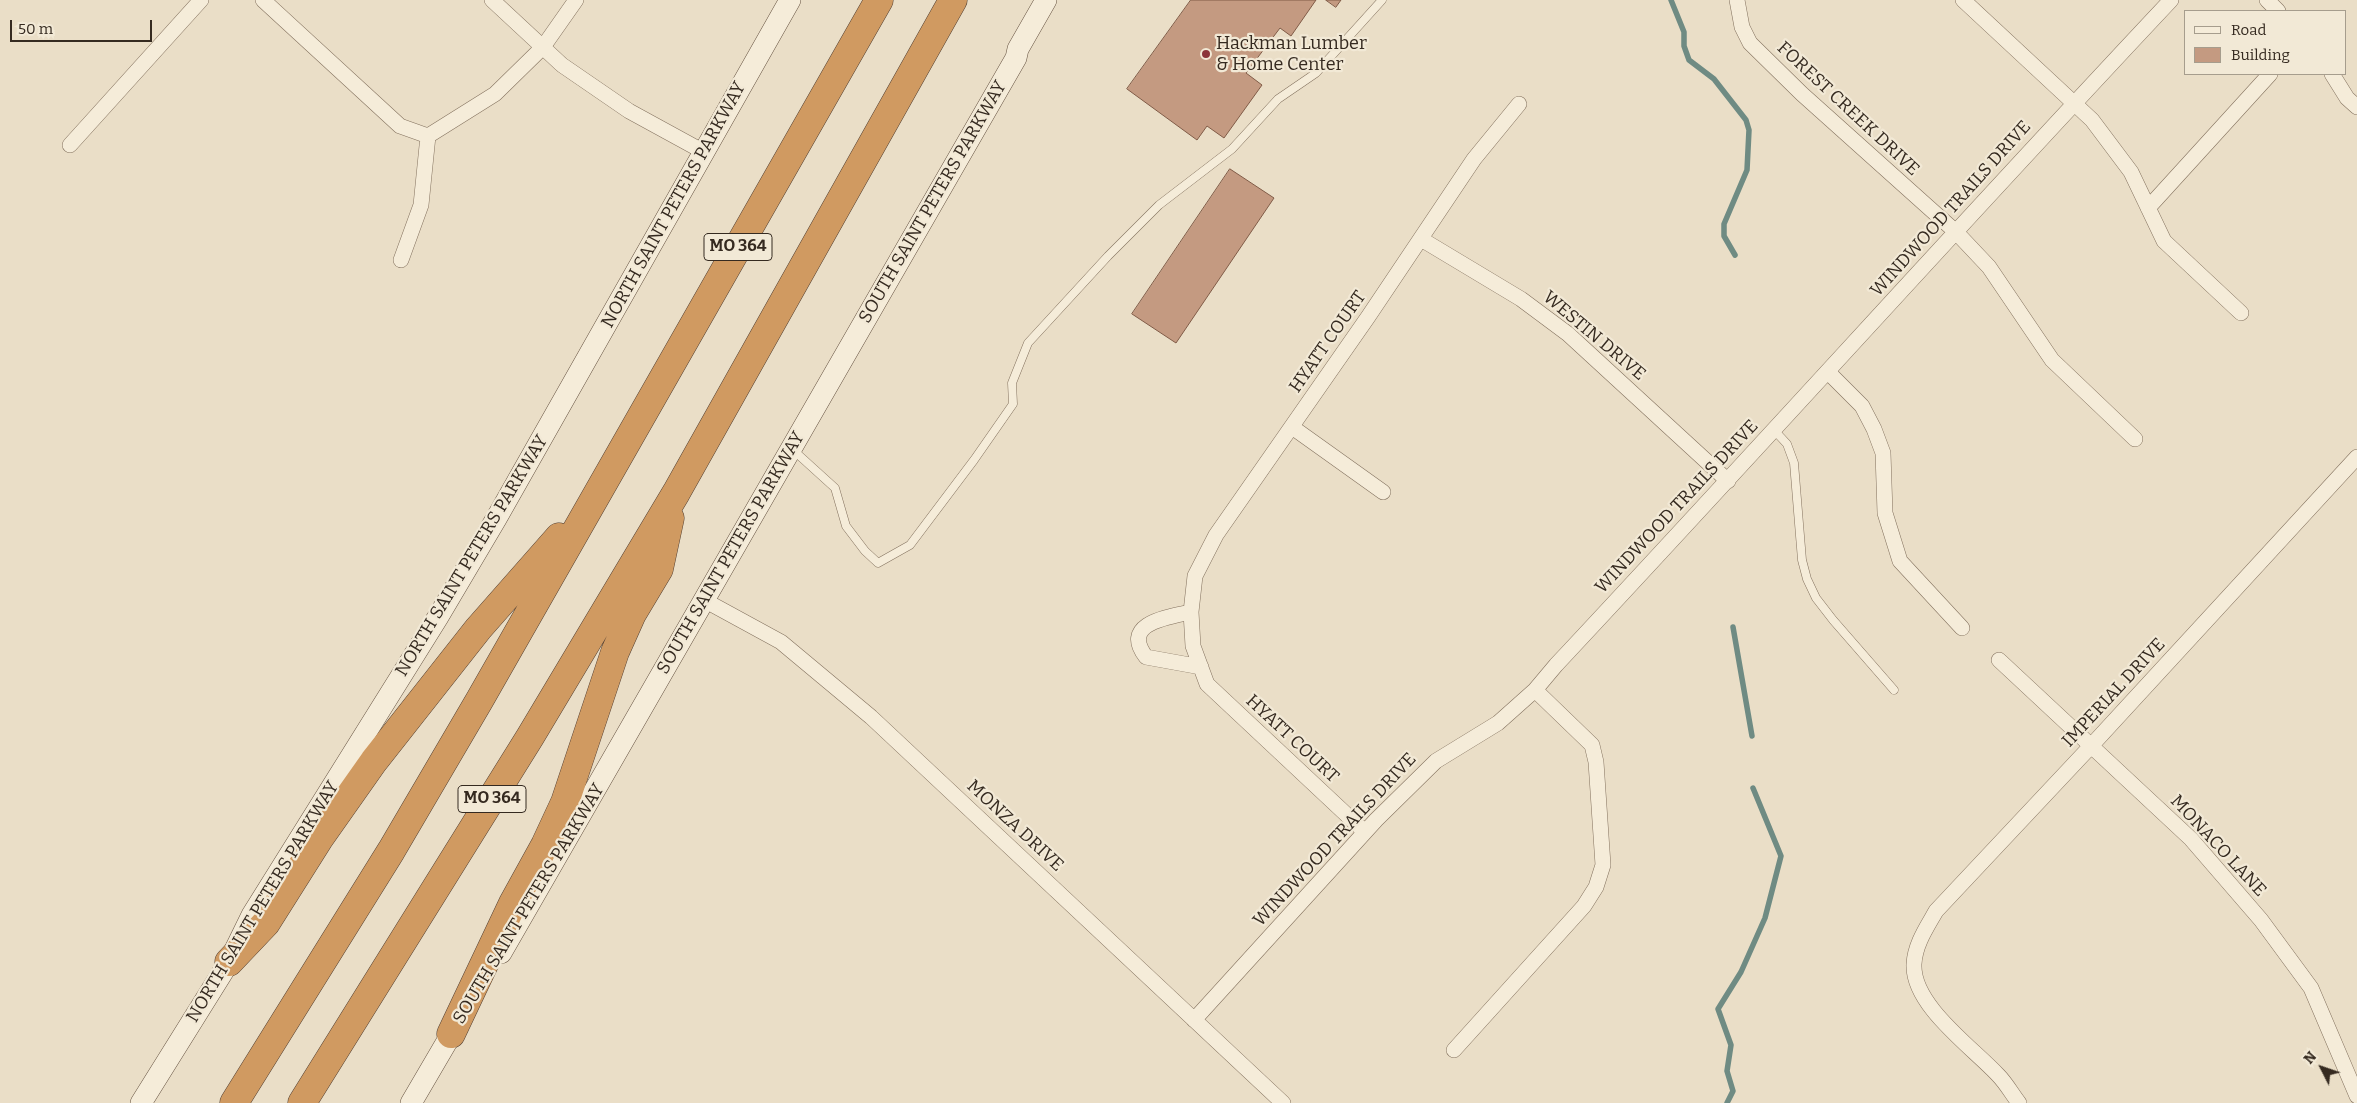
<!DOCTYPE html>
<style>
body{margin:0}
#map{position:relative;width:2357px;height:1103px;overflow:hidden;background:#eadec7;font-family:Bitter,serif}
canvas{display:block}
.legend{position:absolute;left:2184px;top:10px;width:162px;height:65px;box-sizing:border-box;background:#f2e9d6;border:1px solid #a69d8d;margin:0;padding:6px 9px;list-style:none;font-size:15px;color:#352a20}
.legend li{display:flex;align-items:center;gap:10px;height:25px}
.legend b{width:25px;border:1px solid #a69d8d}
.north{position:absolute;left:2297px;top:1043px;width:50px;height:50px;-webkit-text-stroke:4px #f2e9d6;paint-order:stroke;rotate:311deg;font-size:14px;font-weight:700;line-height:20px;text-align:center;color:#352a20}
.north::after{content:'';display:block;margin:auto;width:18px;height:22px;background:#352a20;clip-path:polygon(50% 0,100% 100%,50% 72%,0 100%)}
.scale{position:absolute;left:10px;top:20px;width:142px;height:22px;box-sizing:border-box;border:2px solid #352a20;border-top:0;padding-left:6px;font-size:15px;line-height:18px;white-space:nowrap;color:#352a20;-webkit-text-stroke:4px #f2e9d6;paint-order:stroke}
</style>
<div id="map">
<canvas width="2357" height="1103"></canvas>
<ul class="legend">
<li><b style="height:6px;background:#f5ecd9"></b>Road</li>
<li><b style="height:14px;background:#c49a81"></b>Building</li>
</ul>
<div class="north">N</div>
<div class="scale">50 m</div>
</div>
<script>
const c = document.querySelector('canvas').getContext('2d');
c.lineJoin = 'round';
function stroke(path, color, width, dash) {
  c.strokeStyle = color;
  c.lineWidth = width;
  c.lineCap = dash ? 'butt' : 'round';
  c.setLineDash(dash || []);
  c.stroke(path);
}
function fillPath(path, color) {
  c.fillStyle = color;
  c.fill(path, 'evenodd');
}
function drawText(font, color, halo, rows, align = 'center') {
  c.font = font + ' Bitter,serif';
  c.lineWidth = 4.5;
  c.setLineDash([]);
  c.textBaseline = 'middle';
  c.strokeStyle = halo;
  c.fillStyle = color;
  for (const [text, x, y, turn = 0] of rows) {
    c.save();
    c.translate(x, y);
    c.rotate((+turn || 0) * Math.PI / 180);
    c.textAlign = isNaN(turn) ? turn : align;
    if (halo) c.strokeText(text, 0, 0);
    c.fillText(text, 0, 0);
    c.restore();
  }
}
const stream = new Path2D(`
 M 1671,0 L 1684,32 L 1684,46 L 1689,60 L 1714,79 L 1746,120 L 1749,130 L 1747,170 L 1724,224 L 1724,236 L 1735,255
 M 1733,627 L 1752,736
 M 1727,1103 L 1733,1091 L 1727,1071 L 1731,1045 L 1718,1009 L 1741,972 L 1765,918 L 1781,856 L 1753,788`);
const building = new Path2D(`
 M 1191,0 L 1316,0 L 1291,36 L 1280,28 L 1246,73 L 1262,85 L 1224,138 L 1207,126 L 1197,140 L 1127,89 Z
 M 1326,0 L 1341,0 L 1336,7 Z
 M 1230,169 L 1274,198 L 1176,343 L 1132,314 Z`);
const lane = new Path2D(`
 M 1775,431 L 1787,444 L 1794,463 L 1802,560 L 1807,579 L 1816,598 L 1833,620 L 1894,690
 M 792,449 L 835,488 L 846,526 L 865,551 L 878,563 L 910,545 L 974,460 L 1013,404 L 1012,383 L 1028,343 L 1108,256 L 1159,205 L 1232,149 L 1278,99 L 1316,73 L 1382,0`);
const street = new Path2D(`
 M 263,0 L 400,126 L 428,136 L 495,94 L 543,47 L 576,0
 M 492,0 L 562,65 L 629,111 L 704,152
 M 1737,0 L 1742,27 L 1750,43 L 1802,94 L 1956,232 L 1989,267 L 2052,360 L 2135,439
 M 1963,0 L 2092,120 L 2131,172 L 2164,241 L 2241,313
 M 2267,0 L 2278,11
 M 2332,74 L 2347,98 L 2357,107
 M 70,145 L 201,0
 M 2148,208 L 2270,74
 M 1421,239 L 1521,299 L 1568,334 L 1728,481
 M 401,260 L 421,205 L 428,136
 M 1828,372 L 1862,406 L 1874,429 L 1883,453 L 1885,513 L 1900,561 L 1962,628
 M 1292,427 L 1383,492
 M 704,600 L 781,642 L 871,717 L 1283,1103
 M 1191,612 C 1168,617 1120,623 1146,657 L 1201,667
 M 1999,660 L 2191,839 L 2261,920 L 2311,988 L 2357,1096
 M 1365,832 L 1207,684 L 1193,646 L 1191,612 L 1195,576 L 1216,535 L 1368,317 L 1474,159 L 1519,104
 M 1194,1020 L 1376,820 L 1436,761 L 1498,723 L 1535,690 L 1556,665 C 1762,445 1964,220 2171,0
 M 1454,1050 L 1584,906 L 1596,887 L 1603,865 L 1596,762 L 1592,745 L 1535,690
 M 2019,1103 C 2012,1094 2006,1083 1998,1075 C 1972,1047 1912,1005 1914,964 C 1915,944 1927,927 1936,911 L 2091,746 L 2357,457`);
const secondary = new Path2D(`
 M 501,953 L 1016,58 L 1018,49 L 1046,0
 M 141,1103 L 229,962 L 252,915 L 438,617 L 496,519 L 790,0
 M 411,1103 L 459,1021`);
const highway = new Path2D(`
 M 229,962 L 266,923 L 319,839 L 374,761 L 478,629 L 559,537
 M 451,1034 L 513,903 L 545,845 L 565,802 L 615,652 L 632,614 L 659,569 L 670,518
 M 234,1103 L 391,851 L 479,701 L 879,0
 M 302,1103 L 530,737 L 676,493 L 953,0`);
const markers = [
 [1206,54,5,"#8c3439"]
];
const shields = [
 [738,247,68],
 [492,799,68]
];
const shieldNames = [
 ["MO 364",738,247],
 ["MO 364",492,799]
];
const poiNames = [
 ["Hackman Lumber",1216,44],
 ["& Home Center",1216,65]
];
const streetNames = [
 ["FOREST CREEK DRIVE",1848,109,43],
 ["SOUTH SAINT PETERS PARKWAY",933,202,-60],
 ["NORTH SAINT PETERS PARKWAY",674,205,-61],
 ["WINDWOOD TRAILS DRIVE",1951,209,-48],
 ["WESTIN DRIVE",1594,336,40],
 ["HYATT COURT",1328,342,-55],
 ["WINDWOOD TRAILS DRIVE",1677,507,-47],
 ["SOUTH SAINT PETERS PARKWAY",731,553,-60],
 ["NORTH SAINT PETERS PARKWAY",472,556,-59],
 ["IMPERIAL DRIVE",2114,693,-47],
 ["HYATT COURT",1292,739,43],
 ["MONZA DRIVE",1015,826,43],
 ["WINDWOOD TRAILS DRIVE",1335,840,-47],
 ["MONACO LANE",2218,846,47],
 ["NORTH SAINT PETERS PARKWAY",263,902,-59],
 ["SOUTH SAINT PETERS PARKWAY",529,904,-59]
];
stroke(stream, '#6f8b83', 5.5);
fillPath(building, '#c49a81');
stroke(building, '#805b47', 1);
stroke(lane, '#83715e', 9);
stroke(street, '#83715e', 16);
stroke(secondary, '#655241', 22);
stroke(highway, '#523f32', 29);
stroke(lane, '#f5ecd9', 8);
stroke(street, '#f5ecd9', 15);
stroke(secondary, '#f5ecd9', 21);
stroke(highway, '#d09a61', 28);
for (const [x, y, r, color] of markers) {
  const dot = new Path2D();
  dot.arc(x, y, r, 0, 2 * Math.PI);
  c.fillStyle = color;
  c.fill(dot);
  stroke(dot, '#f2e9d6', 2);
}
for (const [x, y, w] of shields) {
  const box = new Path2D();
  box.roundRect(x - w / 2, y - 13.5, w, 27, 4);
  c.fillStyle = '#f2e9d6';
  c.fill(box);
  stroke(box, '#352a20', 1);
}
drawText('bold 16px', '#352a20', null, shieldNames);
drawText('18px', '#352a20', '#f2e9d6', poiNames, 'left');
drawText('18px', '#352a20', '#f2e9d6', streetNames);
</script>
